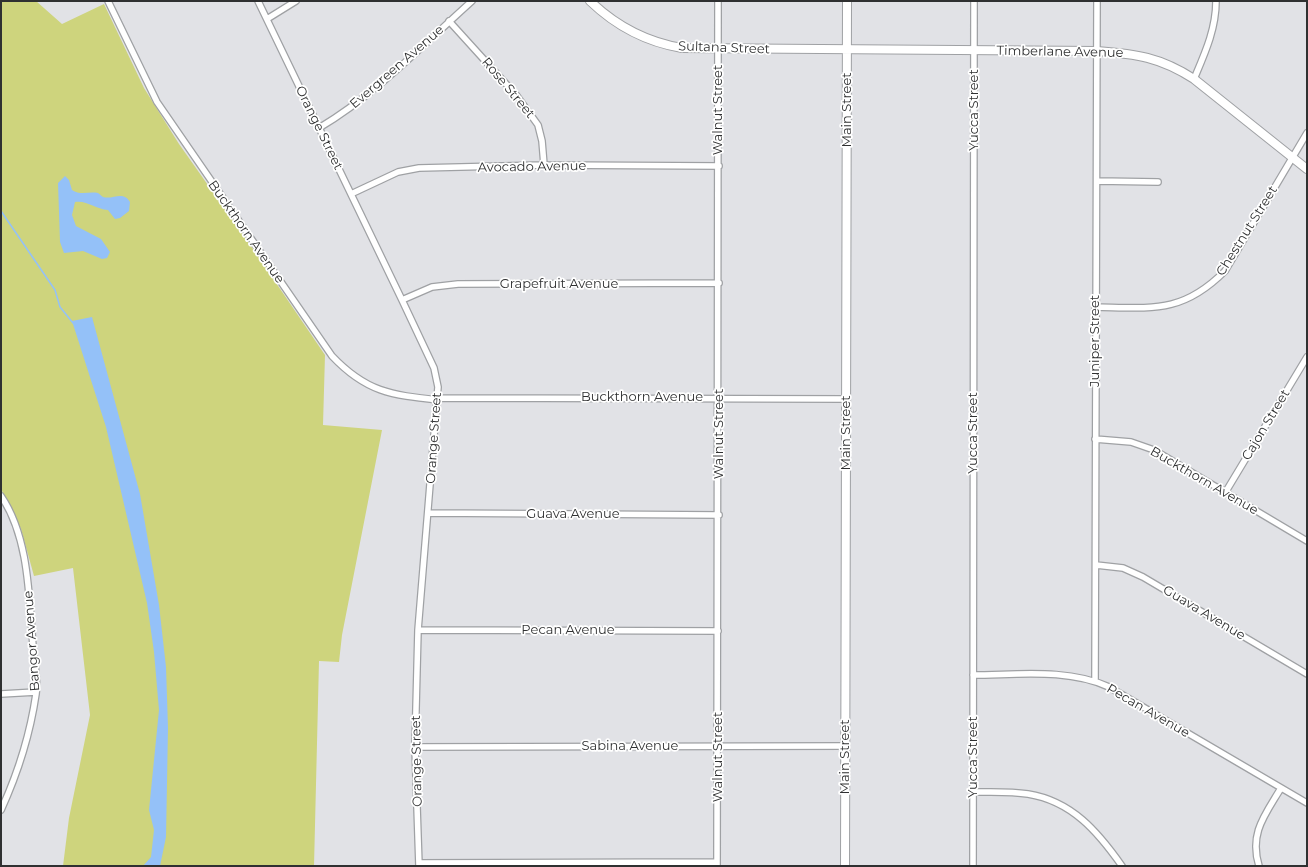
<!DOCTYPE html>
<style>
body{margin:0}
#map{position:relative;width:1308px;height:867px;overflow:hidden;background:#e1e2e6;font-family:Montserrat,sans-serif}
canvas{display:block}
.frame{position:absolute;inset:0;border:2px solid #2f3031;pointer-events:none}
</style>
<div id="map">
<canvas width="1308" height="867"></canvas>
<div class="frame"></div>
</div>
<script>
const c = document.querySelector('canvas').getContext('2d');
c.lineJoin = 'round';
function fillPath(path, color) {
  c.fillStyle = color;
  c.fill(path, 'evenodd');
}
function stroke(path, color, width, dash) {
  c.strokeStyle = color;
  c.lineWidth = width;
  c.lineCap = dash ? 'butt' : 'round';
  c.setLineDash(dash || []);
  c.stroke(path);
}
function drawText(font, color, halo, rows, align = 'center') {
  c.font = font + ' Montserrat,sans-serif';
  c.lineWidth = 3.5;
  c.setLineDash([]);
  c.textBaseline = 'middle';
  c.strokeStyle = halo;
  c.fillStyle = color;
  for (const [text, x, y, turn = 0] of rows) {
    c.save();
    c.translate(x, y);
    c.rotate((+turn || 0) * Math.PI / 180);
    c.textAlign = isNaN(turn) ? turn : align;
    if (halo) c.strokeText(text, 0, 0);
    c.fillText(text, 0, 0);
    c.restore();
  }
}
const green = new Path2D(`
 M 1,1 L 36,1 L 62,24 L 104,4 L 144,88 L 179,144 L 253,249 L 325,355 L 323,425 L 382,430 L 342,635 L 339,662 L 319,661 L 314,866 L 63,866 L 69,818 L 90,715 L 73,568 L 34,576 L 21,529 L 1,489 Z`);
const water = new Path2D(`
 M 65,176 L 69,180 L 72,190 C 81,196 89,191 98,193 C 100,194 101,196 103,197 C 113,200 123,190 130,202 L 129,211 L 120,218 L 115,219 L 108,210 C 95,209 87,200 75,202 L 72,215 L 76,226 L 101,239 L 110,252 L 107,258 L 102,259 L 83,251 L 64,253 L 60,242 L 58,183 Z
 M 92,317 L 140,494 L 159,605 L 166,667 L 168,728 L 166,837 L 160,866 L 143,866 L 151,857 L 154,830 L 149,810 L 159,710 L 154,652 L 147,603 L 106,427 L 72,321 Z`);
const stream = new Path2D(`
 M 1,211 L 55,290 L 60,307 L 73,323`);
const street = new Path2D(`
 M 108,1 L 157,102 L 332,356 C 366,392 391,395 438,400
 M 258,1 L 402,300 L 434,368 L 438,387 L 418,630 L 415,747 L 419,866
 M 267,19 L 296,1
 M 449,21 L 517,96 L 538,125 L 542,141 L 544,165
 M 1194,79 C 1205,53 1216,29 1216,1
 M 319,128 C 376,94 423,45 472,1
 M 1097,181 L 1158,182
 M 351,194 L 398,172 L 419,168 L 544,165 L 719,166
 M 402,300 L 432,287 L 458,284 L 719,283
 M 1095,307 C 1152,308 1182,314 1225,271 L 1307,133
 M 438,398 L 846,399
 M 1095,439 L 1131,442 L 1154,450 L 1307,541
 M 1225,493 L 1307,357
 M 1,496 C 29,537 29,597 33,646 C 34,661 38,679 36,694 C 30,735 18,773 1,810
 M 428,513 L 719,515
 M 1096,565 L 1123,568 L 1143,577 L 1307,674
 M 418,630 L 718,631
 M 973,675 C 1017,675 1067,668 1109,687 L 1307,803
 M 1095,681 L 1097,1
 M 1,694 L 36,692
 M 415,747 L 845,746
 M 973,792 C 991,792 1010,791 1028,794 C 1072,801 1098,832 1122,866
 M 419,863 L 717,862
 M 717,866 L 718,1
 M 973,866 L 974,1
 M 1259,866 C 1249,833 1265,815 1281,788`);
const secondary = new Path2D(`
 M 590,1 C 616,26 646,42 682,48 L 1097,51 C 1136,54 1160,57 1194,79 L 1307,169
 M 845,866 L 847,1`);
const streetNames = [
 ["Sultana Street",724,48,2],
 ["Timberlane Avenue",1060,52,1],
 ["Evergreen Avenue",397,67,-41],
 ["Rose Street",508,88,50],
 ["Walnut Street",718,110,-90],
 ["Main Street",847,110,-90],
 ["Yucca Street",974,110,-90],
 ["Orange Street",319,128,64],
 ["Avocado Avenue",532,167,-1],
 ["Chestnut Street",1247,231,-58],
 ["Buckthorn Avenue",246,232,55],
 ["Grapefruit Avenue",559,284],
 ["Juniper Street",1095,341,-90],
 ["Buckthorn Avenue",642,397],
 ["Cajon Street",1266,425,-59],
 ["Main Street",846,433,-90],
 ["Yucca Street",973,433,-90],
 ["Walnut Street",719,434,-90],
 ["Orange Street",434,438,-86],
 ["Buckthorn Avenue",1204,481,30],
 ["Guava Avenue",573,514],
 ["Guava Avenue",1204,613,31],
 ["Pecan Avenue",568,630],
 ["Bangor Avenue",32,641,-94],
 ["Pecan Avenue",1148,711,30],
 ["Sabina Avenue",630,746],
 ["Walnut Street",718,757,-90],
 ["Main Street",845,757,-90],
 ["Yucca Street",973,757,-90],
 ["Orange Street",417,761,-91]
];
fillPath(green, '#ced47d');
fillPath(water, '#94c1f8');
stroke(stream, '#94c1f8', 1.5);
stroke(street, '#9fa1a4', 8);
stroke(secondary, '#9fa1a4', 10);
stroke(street, '#fff', 5.5);
stroke(secondary, '#fff', 8);
drawText('13px', '#2f3031', '#fff', streetNames);
</script>
